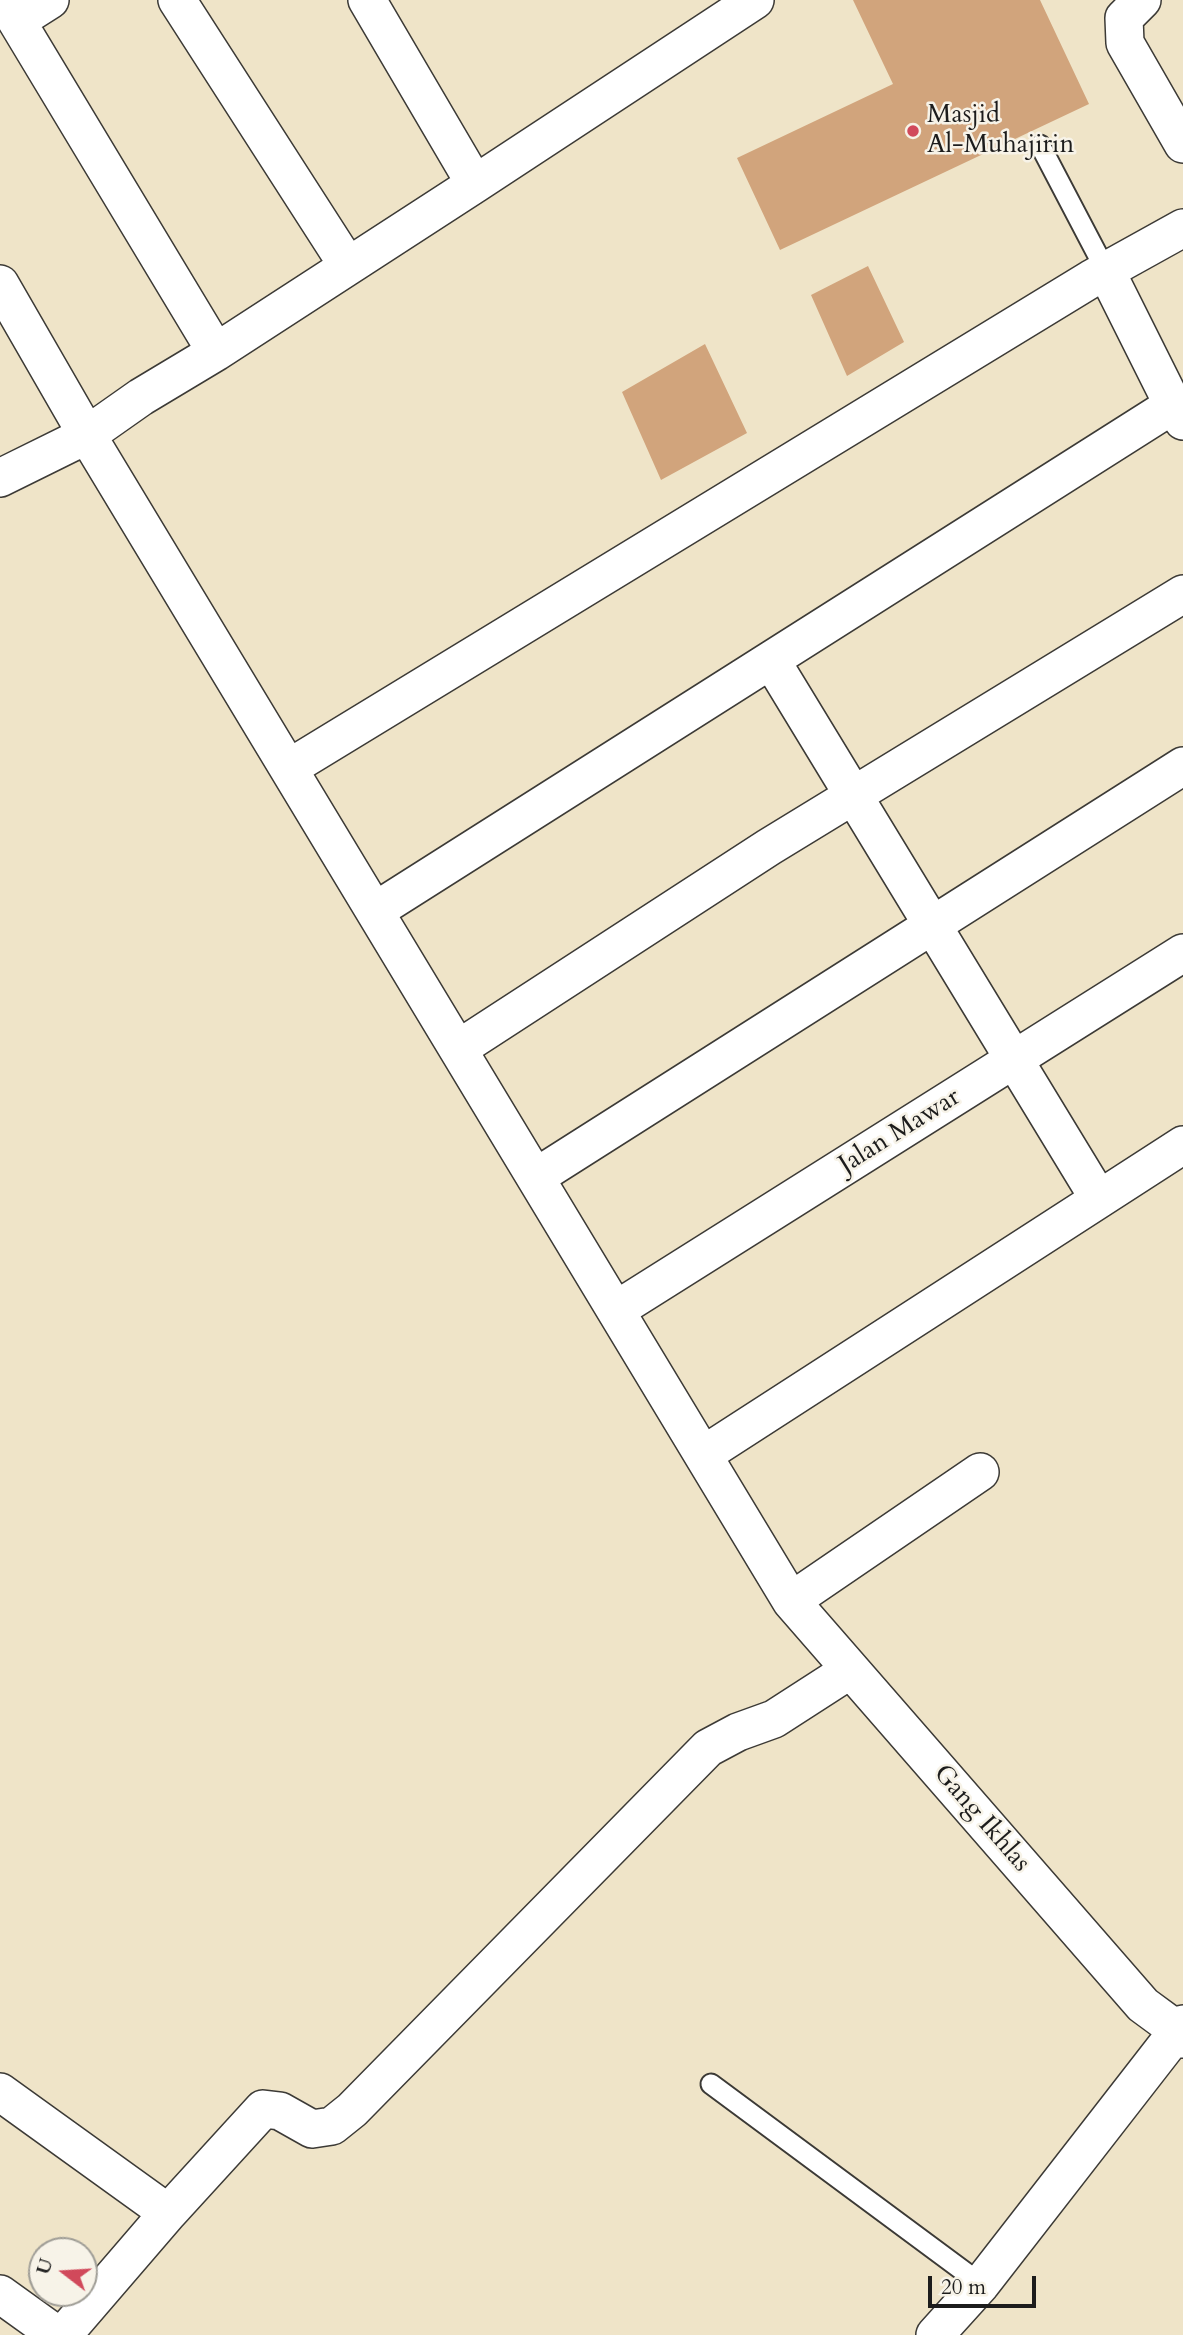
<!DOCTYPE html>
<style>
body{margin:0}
#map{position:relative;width:1183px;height:2335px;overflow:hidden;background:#efe4c8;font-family:Cardo,serif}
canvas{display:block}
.north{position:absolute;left:28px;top:2237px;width:70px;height:70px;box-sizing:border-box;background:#f7f3e8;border:2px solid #9f9d96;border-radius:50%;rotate:287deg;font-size:19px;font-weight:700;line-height:28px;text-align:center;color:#1c1c1c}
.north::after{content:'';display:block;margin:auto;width:24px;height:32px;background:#d1495b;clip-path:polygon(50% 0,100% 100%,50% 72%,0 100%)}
.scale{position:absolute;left:928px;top:2276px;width:108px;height:32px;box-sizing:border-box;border:4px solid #1c1c1c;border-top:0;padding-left:9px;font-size:21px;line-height:24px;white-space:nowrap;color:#1c1c1c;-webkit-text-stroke:5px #f7f3e8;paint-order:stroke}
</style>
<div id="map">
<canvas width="1183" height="2335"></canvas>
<div class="north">U</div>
<div class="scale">20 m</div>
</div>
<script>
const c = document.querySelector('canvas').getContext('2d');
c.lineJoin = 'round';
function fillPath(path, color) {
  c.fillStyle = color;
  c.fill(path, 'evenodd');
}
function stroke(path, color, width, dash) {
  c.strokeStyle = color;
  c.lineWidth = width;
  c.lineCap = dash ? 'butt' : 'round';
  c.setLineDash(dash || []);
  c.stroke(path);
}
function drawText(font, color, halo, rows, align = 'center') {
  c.font = font + ' Cardo,serif';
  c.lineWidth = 5;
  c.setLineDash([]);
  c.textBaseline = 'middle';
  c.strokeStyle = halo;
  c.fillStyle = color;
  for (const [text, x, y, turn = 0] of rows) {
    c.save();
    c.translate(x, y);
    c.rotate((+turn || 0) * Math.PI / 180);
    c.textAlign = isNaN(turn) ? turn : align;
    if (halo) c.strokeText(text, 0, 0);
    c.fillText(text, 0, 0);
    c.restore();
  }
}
const building = new Path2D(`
 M 853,0 L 1040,0 L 1089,104 L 780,250 L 737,158 L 893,84 Z
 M 868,266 L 904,342 L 847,376 L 811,295 Z
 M 705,344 L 747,433 L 661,480 L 622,392 Z`);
const lane = new Path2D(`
 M 1040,145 L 1106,271
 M 711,2084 L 981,2284`);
const street = new Path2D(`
 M 4,0 L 216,352
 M 177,0 L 348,266
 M 367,0 L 475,184
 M 1142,0 L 1124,18 L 1125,43 L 1183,144
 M 17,21 L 50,0
 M 1106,271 L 1173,405 L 1183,421
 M 0,284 L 87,435 L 791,1601 L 1143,2005 L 1177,2030 L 1183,2039
 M 0,478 L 87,435 L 141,397 L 216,352 L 475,184 L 755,0
 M 771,660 L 1099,1199
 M 289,768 L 1091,279 L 1183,228
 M 375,911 L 1173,405
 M 458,1049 L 769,847 L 1183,594
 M 536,1177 L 1183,766
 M 616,1310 L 1183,953
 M 703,1455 L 1183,1145
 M 791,1601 L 980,1472
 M 0,2092 L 168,2213
 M 0,2294 L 57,2335
 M 63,2335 L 168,2213 L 263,2109 L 280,2111 L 312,2129 L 332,2126 L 352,2110 L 708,1748 L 738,1732 L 774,1719 L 850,1670
 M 935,2335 L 981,2284 L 1183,2024`);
const markers = [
 [913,131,7,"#d1495b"]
];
const poiNames = [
 ["Masjid",927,116],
 ["Al-Muhajirin",927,146]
];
const streetNames = [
 ["Jalan Mawar",900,1132,-32],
 ["Gang Ikhlas",981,1819,49]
];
fillPath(building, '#d1a47c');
stroke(lane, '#3c3a36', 23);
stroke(street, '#3c3a36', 40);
stroke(lane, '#fff', 19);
stroke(street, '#fff', 37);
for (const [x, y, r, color] of markers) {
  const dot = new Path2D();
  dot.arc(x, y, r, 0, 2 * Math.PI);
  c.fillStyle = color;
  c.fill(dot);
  stroke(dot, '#f7f3e8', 2.5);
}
drawText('26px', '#1c1c1c', '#f7f3e8', poiNames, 'left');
drawText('26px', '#1c1c1c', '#f7f3e8', streetNames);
</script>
